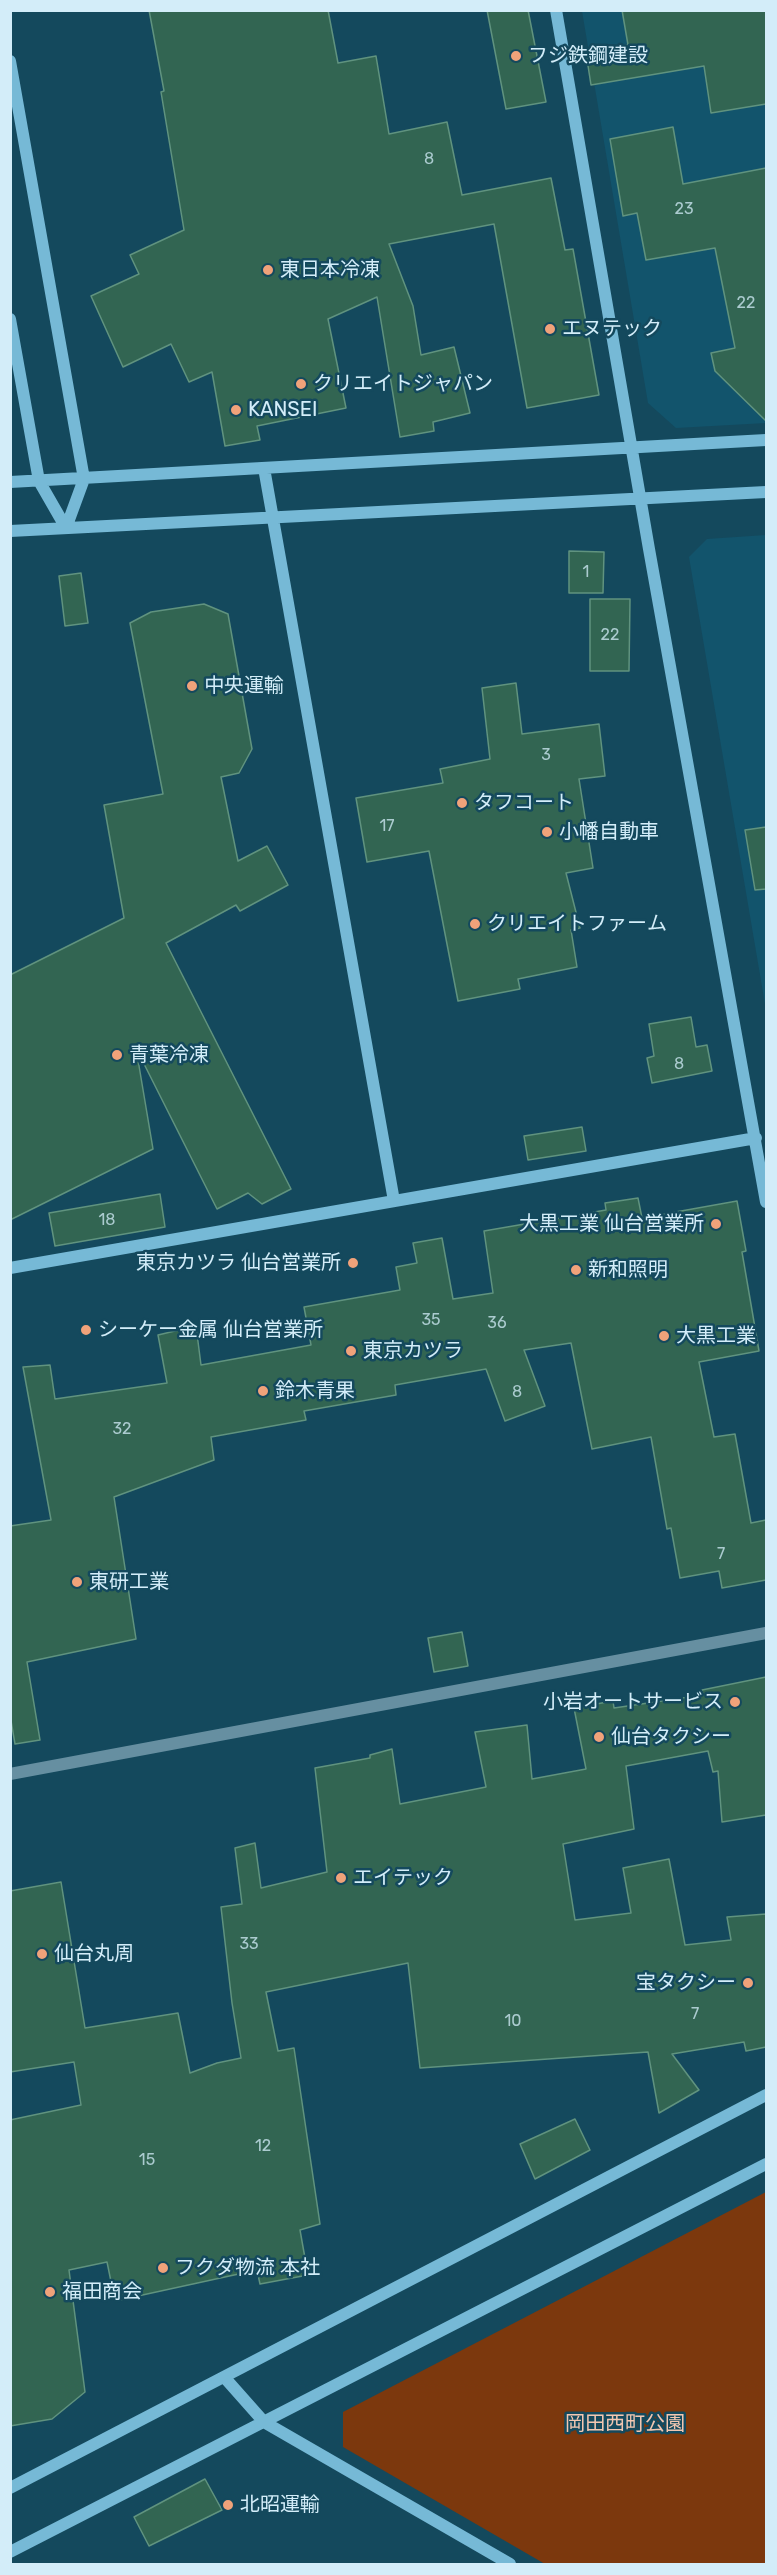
<!DOCTYPE html>
<meta charset="utf-8">
<style>
body{margin:0}
#map{position:relative;width:777px;height:2575px;overflow:hidden;background:#14495d;font-family:Rubik,sans-serif}
canvas{display:block}
.frame{position:absolute;inset:0;border:12px solid #d3edf9;pointer-events:none}
</style>
<div id="map">
<canvas width="777" height="2575"></canvas>
<div class="frame"></div>
</div>
<script>
const c = document.querySelector('canvas').getContext('2d');
c.lineJoin = 'round';
function fillPath(path, color) {
  c.fillStyle = color;
  c.fill(path, 'evenodd');
}
function stroke(path, color, width, dash) {
  c.strokeStyle = color;
  c.lineWidth = width;
  c.lineCap = dash ? 'butt' : 'round';
  c.setLineDash(dash || []);
  c.stroke(path);
}
function drawText(font, color, halo, rows, align = 'center') {
  c.font = font + ' Rubik,"Noto Sans JP",sans-serif';
  c.lineWidth = 5;
  c.setLineDash([]);
  c.textBaseline = 'middle';
  c.strokeStyle = halo;
  c.fillStyle = color;
  for (const [text, x, y, turn = 0] of rows) {
    c.save();
    c.translate(x, y);
    c.rotate((+turn || 0) * Math.PI / 180);
    c.textAlign = isNaN(turn) ? turn : align;
    if (halo) c.strokeText(text, 0, 0);
    c.fillText(text, 0, 0);
    c.restore();
  }
}
const built = new Path2D(`
 M 582,11 L 766,11 L 766,423 L 676,428 L 648,403 Z
 M 766,535 L 766,1010 L 689,557 L 707,539 Z`);
const green = new Path2D(`
 M 766,2192 L 766,2564 L 545,2564 L 343,2447 L 343,2412 Z`);
const building = new Path2D(`
 M 149,10 L 328,10 L 338,63 L 376,56 L 389,134 L 447,122 L 462,195 L 551,178 L 565,250 L 573,249 L 599,395 L 527,408 L 494,224 L 389,244 L 413,306 L 421,355 L 454,347 L 470,413 L 433,422 L 434,431 L 400,437 L 377,297 L 328,319 L 346,408 L 257,426 L 260,440 L 225,446 L 212,372 L 189,382 L 171,344 L 123,367 L 91,296 L 139,274 L 130,255 L 184,230 L 161,92 L 164,91 Z
 M 487,10 L 528,10 L 546,102 L 506,109 Z
 M 622,10 L 766,10 L 766,104 L 711,113 L 704,66 L 591,85 L 586,53 L 628,45 Z
 M 673,127 L 683,184 L 766,168 L 766,421 L 715,371 L 711,353 L 735,348 L 715,248 L 646,260 L 637,213 L 623,216 L 610,139 Z
 M 569,551 L 604,552 L 603,593 L 569,593 Z
 M 81,573 L 88,623 L 65,626 L 59,576 Z
 M 590,599 L 630,599 L 629,671 L 590,671 Z
 M 204,604 L 228,614 L 252,749 L 239,773 L 221,777 L 238,861 L 267,846 L 288,885 L 240,911 L 236,905 L 166,943 L 291,1189 L 262,1204 L 248,1193 L 217,1209 L 136,1048 L 153,1149 L 10,1220 L 10,975 L 124,918 L 104,805 L 163,794 L 130,623 L 151,612 Z
 M 516,683 L 522,734 L 599,724 L 605,776 L 579,779 L 593,868 L 566,873 L 580,928 L 571,930 L 577,967 L 518,979 L 520,989 L 458,1001 L 429,851 L 367,862 L 356,798 L 443,783 L 440,769 L 490,759 L 482,688 Z
 M 766,827 L 766,889 L 755,890 L 745,830 Z
 M 691,1017 L 696,1047 L 707,1045 L 712,1071 L 652,1083 L 647,1058 L 654,1056 L 649,1024 Z
 M 582,1127 L 586,1151 L 528,1160 L 524,1136 Z
 M 160,1194 L 165,1227 L 55,1246 L 49,1213 Z
 M 638,1198 L 642,1218 L 737,1201 L 746,1251 L 742,1252 L 759,1351 L 699,1362 L 714,1437 L 735,1434 L 751,1523 L 766,1520 L 766,1580 L 722,1588 L 719,1571 L 680,1578 L 671,1528 L 667,1529 L 651,1437 L 592,1449 L 571,1343 L 524,1350 L 545,1406 L 505,1421 L 486,1369 L 395,1385 L 396,1395 L 304,1411 L 306,1420 L 211,1437 L 214,1460 L 114,1497 L 136,1639 L 27,1662 L 40,1740 L 15,1744 L 10,1715 L 10,1526 L 51,1520 L 23,1367 L 50,1365 L 55,1399 L 167,1383 L 158,1335 L 196,1326 L 201,1365 L 311,1345 L 304,1307 L 400,1290 L 396,1267 L 417,1263 L 413,1243 L 442,1238 L 453,1299 L 493,1293 L 484,1231 L 606,1210 L 605,1203 Z
 M 462,1632 L 468,1666 L 434,1672 L 428,1638 Z
 M 766,1677 L 766,1815 L 722,1822 L 718,1771 L 713,1772 L 708,1751 L 626,1766 L 634,1829 L 563,1844 L 575,1920 L 631,1913 L 623,1868 L 669,1859 L 685,1945 L 731,1940 L 727,1917 L 766,1914 L 766,2047 L 746,2051 L 744,2042 L 672,2054 L 699,2090 L 659,2113 L 648,2052 L 420,2068 L 408,1963 L 266,1992 L 278,2051 L 294,2048 L 320,2224 L 300,2230 L 308,2275 L 260,2284 L 257,2270 L 115,2301 L 107,2262 L 69,2270 L 85,2392 L 52,2419 L 10,2426 L 10,2120 L 81,2105 L 74,2062 L 10,2072 L 10,1891 L 61,1882 L 85,2028 L 178,2013 L 190,2073 L 217,2063 L 241,2058 L 232,2003 L 221,1907 L 242,1904 L 235,1848 L 255,1843 L 261,1888 L 327,1872 L 315,1768 L 370,1758 L 370,1755 L 392,1749 L 400,1804 L 486,1787 L 475,1732 L 527,1725 L 532,1779 L 586,1769 L 574,1708 L 613,1701 L 614,1708 L 703,1695 L 702,1690 Z
 M 575,2119 L 590,2150 L 535,2179 L 520,2144 Z
 M 205,2479 L 222,2510 L 149,2546 L 134,2517 Z`);
const street = new Path2D(`
 M 10,1774 L 766,1633`);
const secondary = new Path2D(`
 M 556,10 L 649,549 L 766,1202
 M 10,61 L 84,479 L 66,528
 M 10,319 L 39,481 L 66,528
 M 264,468 L 394,1201
 M 10,482 L 766,440
 M 10,531 L 766,492
 M 10,1268 L 756,1138
 M 225,2378 L 264,2422 L 510,2564
 M 10,2488 L 766,2095
 M 10,2552 L 766,2164`);
const markers = [
 [516,56,6,"#f0a27a"],
 [268,270,6,"#f0a27a"],
 [550,329,6,"#f0a27a"],
 [301,384,6,"#f0a27a"],
 [236,410,6,"#f0a27a"],
 [192,686,6,"#f0a27a"],
 [462,803,6,"#f0a27a"],
 [547,832,6,"#f0a27a"],
 [475,924,6,"#f0a27a"],
 [117,1055,6,"#f0a27a"],
 [716,1224,6,"#f0a27a"],
 [353,1263,6,"#f0a27a"],
 [576,1270,6,"#f0a27a"],
 [86,1330,6,"#f0a27a"],
 [664,1336,6,"#f0a27a"],
 [351,1351,6,"#f0a27a"],
 [263,1391,6,"#f0a27a"],
 [77,1582,6,"#f0a27a"],
 [735,1702,6,"#f0a27a"],
 [599,1737,6,"#f0a27a"],
 [341,1878,6,"#f0a27a"],
 [42,1954,6,"#f0a27a"],
 [748,1983,6,"#f0a27a"],
 [163,2268,6,"#f0a27a"],
 [50,2292,6,"#f0a27a"],
 [228,2505,6,"#f0a27a"]
];
const numberNames = [
 ["8",429,159],
 ["23",684,209],
 ["22",746,303],
 ["1",586,572],
 ["22",610,635],
 ["3",546,755],
 ["17",387,826],
 ["8",679,1064],
 ["18",107,1220],
 ["35",431,1320],
 ["36",497,1323],
 ["8",517,1392],
 ["32",122,1429],
 ["7",721,1554],
 ["33",249,1944],
 ["7",695,2014],
 ["10",513,2021],
 ["12",263,2146],
 ["15",147,2160]
];
const poiNames = [
 ["フジ鉄鋼建設",528,56],
 ["東日本冷凍",280,270],
 ["エヌテック",562,329],
 ["クリエイトジャパン",313,384],
 ["KANSEI",248,410],
 ["中央運輸",204,686],
 ["タフコート",474,803],
 ["小幡自動車",559,832],
 ["クリエイトファーム",487,924],
 ["青葉冷凍",129,1055],
 ["大黒工業 仙台営業所",704,1224,"right"],
 ["東京カツラ 仙台営業所",341,1263,"right"],
 ["新和照明",588,1270],
 ["シーケー金属 仙台営業所",98,1330],
 ["大黒工業",676,1336],
 ["東京カツラ",363,1351],
 ["鈴木青果",275,1391],
 ["東研工業",89,1582],
 ["小岩オートサービス",723,1702,"right"],
 ["仙台タクシー",611,1737],
 ["エイテック",353,1878],
 ["仙台丸周",54,1954],
 ["宝タクシー",736,1983,"right"],
 ["フクダ物流 本社",175,2268],
 ["福田商会",62,2292],
 ["北昭運輸",240,2505]
];
const parkNames = [
 ["岡田西町公園",625,2424]
];
fillPath(built, '#12546c');
fillPath(green, '#7c380d');
fillPath(building, '#326552');
stroke(building, '#60937f', 1.5);
stroke(street, '#668fa1', 12);
stroke(secondary, '#76b9d6', 12);
for (const [x, y, r, color] of markers) {
  const dot = new Path2D();
  dot.arc(x, y, r, 0, 2 * Math.PI);
  c.fillStyle = color;
  c.fill(dot);
  stroke(dot, '#14495d', 2);
}
drawText('16px', '#abcbcf', null, numberNames);
drawText('20px', '#d3edf9', '#14495d', poiNames, 'left');
drawText('20px', '#f3c7b1', '#14495d', parkNames);
</script>
